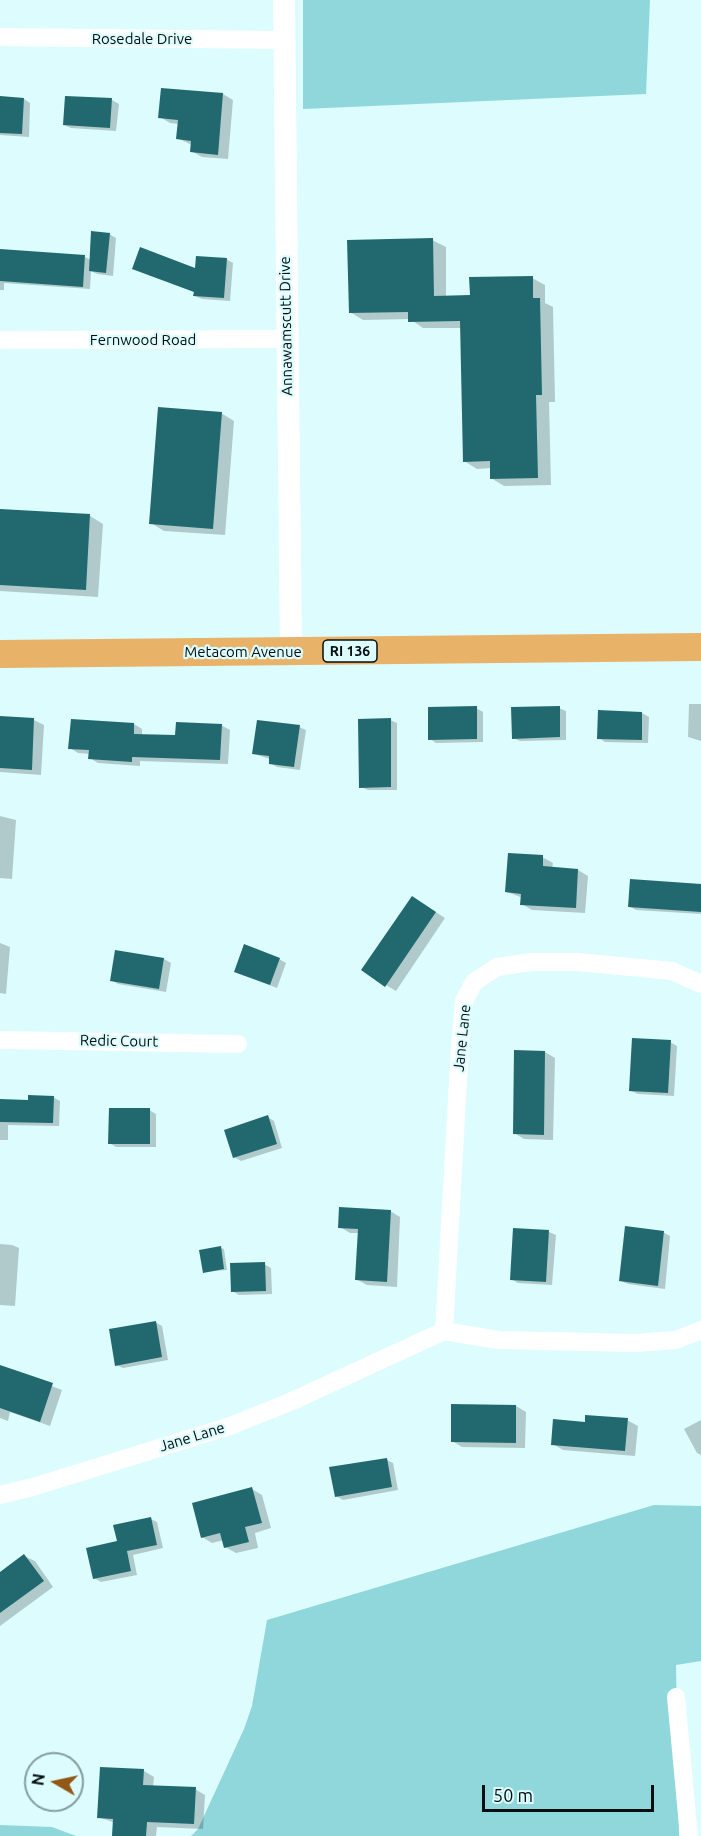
<!DOCTYPE html>
<style>
body{margin:0}
#map{position:relative;width:701px;height:1836px;overflow:hidden;background:#ddfcfe;font-family:Ubuntu,sans-serif}
canvas{display:block}
.north{position:absolute;left:24px;top:1752px;width:60px;height:60px;box-sizing:border-box;background:#ddfcfe;border:2px solid #869d9e;border-radius:50%;rotate:279deg;font-size:16px;font-weight:700;line-height:24px;text-align:center;color:#040e0e}
.north::after{content:'';display:block;margin:auto;width:21px;height:27px;background:#935816;clip-path:polygon(50% 0,100% 100%,50% 72%,0 100%)}
.scale{position:absolute;left:482px;top:1785px;width:172px;height:27px;box-sizing:border-box;border:3px solid #040e0e;border-top:0;padding-left:8px;font-size:18px;line-height:21px;white-space:nowrap;color:#040e0e;-webkit-text-stroke:4px #ddfcfe;paint-order:stroke}
</style>
<div id="map">
<canvas width="701" height="1836"></canvas>
<div class="north">N</div>
<div class="scale">50 m</div>
</div>
<script>
const c = document.querySelector('canvas').getContext('2d');
c.lineJoin = 'round';
function fillPath(path, color) {
  c.fillStyle = color;
  c.fill(path, 'evenodd');
}
function stroke(path, color, width, dash) {
  c.strokeStyle = color;
  c.lineWidth = width;
  c.lineCap = dash ? 'butt' : 'round';
  c.setLineDash(dash || []);
  c.stroke(path);
}
function drawText(font, color, halo, rows, align = 'center') {
  c.font = font + ' Ubuntu,sans-serif';
  c.lineWidth = 4.5;
  c.setLineDash([]);
  c.textBaseline = 'middle';
  c.strokeStyle = halo;
  c.fillStyle = color;
  for (const [text, x, y, turn = 0] of rows) {
    c.save();
    c.translate(x, y);
    c.rotate((+turn || 0) * Math.PI / 180);
    c.textAlign = isNaN(turn) ? turn : align;
    if (halo) c.strokeText(text, 0, 0);
    c.fillText(text, 0, 0);
    c.restore();
  }
}
const green = new Path2D(`
 M 303,0 L 650,0 L 646,94 L 303,109 Z
 M 654,1505 L 701,1506 L 701,1661 L 676,1665 L 679,1836 L 191,1836 L 198,1829 L 244,1729 L 252,1706 L 267,1620 Z
 M 0,1825 L 52,1827 L 76,1836 L 0,1836 Z`);
const shadow = new Path2D(`
 M 223,94 L 233,100 L 228,159 L 202,157 L 191,151 L 192,145 L 177,138 L 179,124 L 170,123 L 160,117 Z
 M 66,97 L 112,100 L 119,104 L 116,131 L 71,128 L 64,125 Z
 M 0,98 L 24,99 L 30,103 L 29,137 L 0,135 Z
 M 109,234 L 116,238 L 113,276 L 97,274 L 91,271 L 90,289 L 4,283 L 4,290 L 0,290 L 0,251 L 85,257 L 91,260 Z
 M 432,240 L 446,247 L 446,297 L 471,296 L 532,278 L 545,285 L 545,303 L 553,307 L 555,402 L 549,402 L 551,485 L 504,486 L 491,478 L 491,468 L 477,469 L 464,461 L 462,328 L 423,328 L 410,319 L 363,320 L 350,312 Z
 M 226,259 L 233,263 L 230,301 L 202,299 L 195,296 L 195,292 L 134,269 L 197,270 Z
 M 221,413 L 234,421 L 225,535 L 164,531 L 151,523 Z
 M 0,510 L 90,516 L 103,524 L 98,597 L 0,591 Z
 M 689,704 L 701,704 L 701,741 L 688,737 Z
 M 476,708 L 483,712 L 483,742 L 436,743 L 430,739 Z
 M 559,708 L 566,711 L 566,740 L 520,741 L 513,738 Z
 M 642,713 L 649,717 L 648,743 L 605,742 L 599,738 Z
 M 0,718 L 34,720 L 44,725 L 41,775 L 0,772 Z
 M 390,720 L 397,723 L 397,790 L 368,790 L 361,787 Z
 M 134,724 L 142,729 L 142,736 L 176,737 L 221,725 L 230,730 L 228,764 L 140,761 L 140,766 L 98,763 L 90,758 L 90,754 L 78,753 L 70,748 Z
 M 299,727 L 306,730 L 300,770 L 277,767 L 270,763 L 270,759 L 254,754 Z
 M 0,816 L 16,820 L 12,879 L 0,878 Z
 M 542,857 L 553,863 L 552,869 L 578,870 L 588,876 L 585,913 L 532,910 L 522,904 L 523,898 L 507,892 Z
 M 701,885 L 701,914 L 636,910 L 629,906 Z
 M 422,903 L 445,918 L 396,991 L 386,985 Z
 M 0,943 L 10,947 L 6,994 L 0,993 Z
 M 116,952 L 164,959 L 171,963 L 166,992 L 118,984 L 111,980 Z
 M 279,959 L 286,963 L 277,988 L 243,975 Z
 M 670,1042 L 677,1046 L 674,1096 L 638,1094 L 631,1091 Z
 M 545,1052 L 555,1058 L 553,1140 L 524,1139 L 514,1133 Z
 M 53,1097 L 60,1101 L 59,1126 L 8,1125 L 8,1140 L 0,1140 L 0,1101 L 29,1102 Z
 M 149,1110 L 156,1114 L 156,1147 L 116,1147 L 109,1143 Z
 M 268,1117 L 274,1121 L 282,1148 L 241,1161 L 234,1157 Z
 M 390,1211 L 400,1217 L 397,1287 L 367,1285 L 356,1279 L 360,1233 L 350,1233 L 340,1227 Z
 M 514,1229 L 549,1232 L 556,1235 L 552,1285 L 518,1283 L 511,1279 Z
 M 663,1232 L 670,1236 L 665,1289 L 628,1284 L 621,1281 Z
 M 0,1244 L 12,1245 L 19,1248 L 15,1306 L 0,1305 Z
 M 221,1248 L 224,1249 L 227,1270 L 204,1272 Z
 M 264,1264 L 271,1268 L 272,1294 L 239,1295 L 232,1291 Z
 M 155,1322 L 162,1326 L 168,1360 L 123,1368 L 116,1365 Z
 M 0,1366 L 62,1390 L 50,1426 L 10,1412 L 8,1421 L 0,1418 Z
 M 516,1406 L 526,1412 L 525,1448 L 462,1447 L 452,1441 Z
 M 627,1420 L 638,1426 L 635,1456 L 563,1450 L 553,1444 L 586,1424 Z
 M 701,1420 L 701,1455 L 697,1453 L 684,1429 Z
 M 387,1460 L 393,1463 L 398,1490 L 343,1500 L 336,1496 Z
 M 252,1489 L 262,1495 L 271,1528 L 255,1533 L 258,1548 L 236,1553 L 225,1547 L 224,1540 L 212,1543 L 202,1537 Z
 M 151,1519 L 157,1522 L 163,1548 L 133,1555 L 137,1575 L 101,1582 L 94,1578 L 119,1542 Z
 M 24,1556 L 35,1561 L 53,1587 L 0,1626 L 0,1573 Z
 M 144,1771 L 154,1777 L 153,1787 L 195,1789 L 205,1795 L 203,1829 L 157,1827 L 156,1836 L 114,1836 L 115,1823 L 99,1817 Z`);
const building = new Path2D(`
 M 161,88 L 223,93 L 218,155 L 190,152 L 191,141 L 176,139 L 178,120 L 158,118 Z
 M 0,96 L 24,98 L 22,134 L 0,133 Z
 M 65,96 L 112,98 L 110,128 L 63,125 Z
 M 91,231 L 110,233 L 106,273 L 89,271 Z
 M 433,238 L 434,296 L 470,295 L 469,277 L 533,276 L 533,298 L 540,298 L 542,395 L 536,395 L 538,478 L 490,479 L 490,461 L 463,462 L 460,321 L 408,322 L 408,312 L 349,313 L 347,240 Z
 M 140,247 L 195,268 L 196,256 L 227,258 L 224,298 L 193,296 L 194,292 L 132,269 Z
 M 0,249 L 85,255 L 83,287 L 0,281 Z
 M 158,407 L 222,412 L 213,529 L 149,524 Z
 M 0,509 L 90,514 L 86,590 L 0,585 Z
 M 477,706 L 477,739 L 428,740 L 428,707 Z
 M 560,706 L 560,737 L 512,739 L 511,707 Z
 M 598,710 L 642,712 L 642,740 L 597,739 Z
 M 0,716 L 34,718 L 32,770 L 0,768 Z
 M 391,718 L 391,787 L 359,788 L 358,719 Z
 M 71,719 L 134,723 L 134,734 L 175,735 L 176,722 L 222,724 L 220,760 L 132,757 L 132,762 L 88,759 L 89,750 L 68,749 Z
 M 257,720 L 300,725 L 294,767 L 269,764 L 269,756 L 252,754 Z
 M 508,853 L 543,855 L 543,866 L 578,869 L 576,908 L 520,905 L 521,894 L 505,892 Z
 M 630,879 L 701,884 L 701,912 L 628,907 Z
 M 412,896 L 436,912 L 385,987 L 361,970 Z
 M 244,944 L 280,958 L 270,985 L 234,972 Z
 M 115,950 L 164,958 L 159,989 L 110,981 Z
 M 632,1038 L 671,1040 L 668,1093 L 629,1091 Z
 M 514,1050 L 545,1051 L 544,1135 L 513,1134 Z
 M 28,1095 L 54,1096 L 53,1123 L 0,1122 L 0,1099 L 28,1100 Z
 M 109,1108 L 150,1108 L 150,1144 L 108,1144 Z
 M 268,1115 L 277,1144 L 233,1158 L 224,1130 Z
 M 339,1207 L 391,1210 L 387,1282 L 355,1280 L 358,1229 L 338,1228 Z
 M 625,1226 L 664,1231 L 658,1286 L 619,1281 Z
 M 513,1228 L 549,1230 L 546,1282 L 510,1280 Z
 M 221,1246 L 224,1269 L 203,1273 L 199,1250 Z
 M 265,1262 L 266,1291 L 231,1292 L 230,1263 Z
 M 156,1321 L 162,1357 L 115,1366 L 109,1329 Z
 M 0,1365 L 53,1383 L 40,1422 L 0,1408 Z
 M 451,1404 L 516,1405 L 516,1443 L 451,1442 Z
 M 585,1415 L 628,1418 L 625,1451 L 551,1445 L 553,1419 L 585,1422 Z
 M 387,1458 L 392,1487 L 335,1497 L 329,1467 Z
 M 252,1487 L 262,1523 L 245,1527 L 249,1542 L 224,1548 L 220,1533 L 201,1538 L 192,1503 Z
 M 151,1517 L 157,1545 L 127,1551 L 131,1571 L 93,1579 L 86,1548 L 117,1541 L 113,1525 Z
 M 24,1554 L 44,1581 L 0,1613 L 0,1572 Z
 M 100,1767 L 144,1769 L 143,1785 L 196,1787 L 194,1824 L 147,1822 L 146,1836 L 112,1836 L 113,1819 L 97,1818 Z`);
const minor = new Path2D(`
 M 0,37 L 284,40
 M 0,340 L 286,339
 M 0,1040 L 238,1044
 M 444,1331 L 460,1045 L 464,1001 L 474,982 L 497,967 L 532,962 L 577,962 L 672,971 L 701,984
 M 0,1495 L 33,1487 L 230,1426 L 290,1402 L 444,1331 L 498,1340 L 636,1343 L 676,1340 L 701,1330
 M 676,1697 L 689,1836`);
const tertiary = new Path2D(`
 M 284,0 L 291,652`);
const primary = new Path2D(`
 M 0,654 L 701,647`);
const shields = [
 [350,651,54]
];
const shieldNames = [
 ["RI 136",350,651]
];
const streetNames = [
 ["Rosedale Drive",142,39],
 ["Annawamscutt Drive",286,326,-91],
 ["Fernwood Road",143,340],
 ["Metacom Avenue",243,652],
 ["Jane Lane",462,1038,-84],
 ["Redic Court",119,1041,1],
 ["Jane Lane",192,1437,-17]
];
fillPath(green, '#8fd7db');
fillPath(shadow, '#0003');
fillPath(building, '#21696e');
stroke(minor, '#fff', 18);
stroke(tertiary, '#fff', 22);
stroke(primary, '#e8b268', 28);
for (const [x, y, w] of shields) {
  const box = new Path2D();
  box.roundRect(x - w / 2, y - 11, w, 22, 4.5);
  c.fillStyle = '#ddfcfe';
  c.fill(box);
  stroke(box, '#040e0e', 1.5);
}
drawText('bold 14px', '#040e0e', null, shieldNames);
drawText('15px', '#040e0e', '#ddfcfe', streetNames);
</script>
